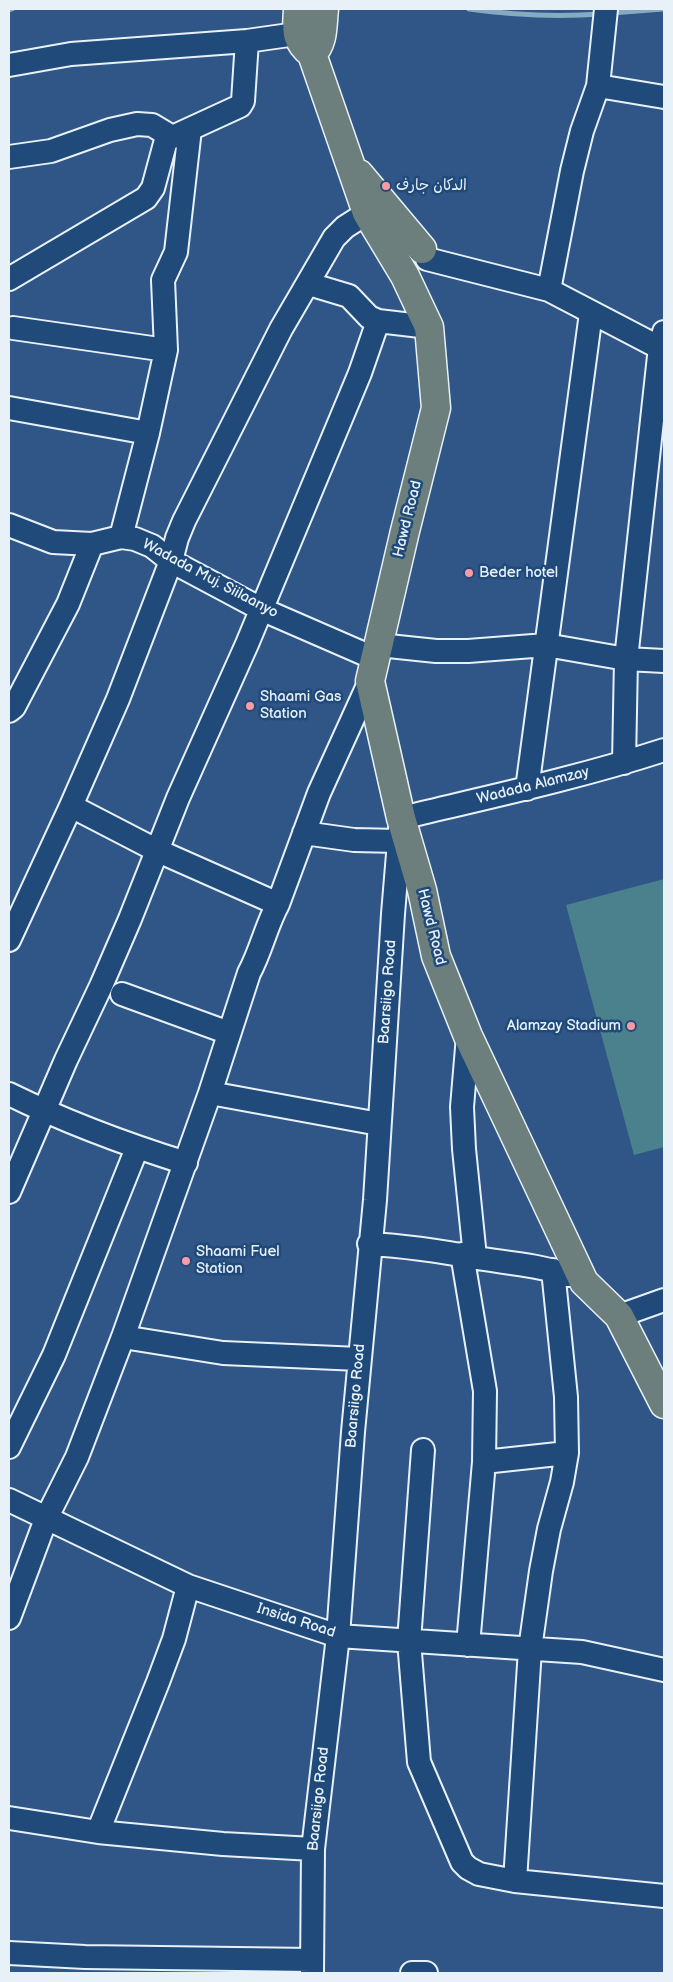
<!DOCTYPE html>
<meta charset="utf-8">
<style>
body{margin:0}
#map{position:relative;width:673px;height:1982px;overflow:hidden;background:#2f5687;font-family:"Balsamiq Sans",sans-serif}
canvas{display:block}
.frame{position:absolute;inset:0;border:10px solid #e8f1f8;pointer-events:none}
</style>
<div id="map">
<canvas width="673" height="1982"></canvas>
<div class="frame"></div>
</div>
<script>
const c = document.querySelector('canvas').getContext('2d');
c.lineJoin = 'round';
function fillPath(path, color) {
  c.fillStyle = color;
  c.fill(path, 'evenodd');
}
function stroke(path, color, width, dash) {
  c.strokeStyle = color;
  c.lineWidth = width;
  c.lineCap = dash ? 'butt' : 'round';
  c.setLineDash(dash || []);
  c.stroke(path);
}
function drawText(font, color, halo, rows, align = 'center') {
  c.font = font + ' "Balsamiq Sans","Playpen Sans Arabic",sans-serif';
  c.lineWidth = 5;
  c.setLineDash([]);
  c.textBaseline = 'middle';
  c.strokeStyle = halo;
  c.fillStyle = color;
  for (const [text, x, y, turn = 0] of rows) {
    c.save();
    c.translate(x, y);
    c.rotate((+turn || 0) * Math.PI / 180);
    c.textAlign = isNaN(turn) ? turn : align;
    if (halo) c.strokeText(text, 0, 0);
    c.fillText(text, 0, 0);
    c.restore();
  }
}
const green = new Path2D(`
 M 664,879 L 664,1147 L 634,1155 L 566,905 Z`);
const stream = new Path2D(`
 M 469,9 C 512,15 557,17 601,14
 M 9,10 L 12,9
 M 612,13 L 663,9`);
const minor = new Path2D(`
 M 9,65 L 71,54 L 247,41 L 296,34
 M 598,86 L 664,97
 M 9,157 L 51,151 L 110,130 L 137,124 L 152,125 L 172,137
 M 427,259 L 549,290 L 664,350
 M 9,279 L 146,198 L 153,188 L 166,140 L 240,106 L 243,101 L 247,41
 M 309,284 L 349,296 L 369,317 L 378,321 L 429,327
 M 549,290 L 572,171 L 582,131 L 598,86 L 606,9
 M 13,328 L 166,350
 M 9,408 L 148,433
 M 9,525 L 53,542 L 92,544 L 121,537 L 135,539 L 152,546 L 171,561 L 261,609 L 376,659
 M 121,537 L 148,433 L 166,350 L 163,280 L 176,252 L 190,129
 M 379,645 L 436,651 L 468,651 L 546,645 L 626,659 L 664,661
 M 9,711 L 14,707 L 68,604 L 92,544
 M 624,763 L 626,659 L 660,347 L 664,332
 M 527,789 L 591,313
 M 71,806 L 156,850 L 278,904
 M 304,833 L 354,840 L 399,841
 M 9,940 L 71,806 L 118,699 L 171,561 L 177,538 L 184,521 L 281,329 L 334,238 L 345,227 L 367,213
 M 122,994 L 229,1033
 M 468,1036 L 462,1107 L 464,1149 L 475,1257
 M 210,1093 L 379,1124
 M 9,1094 C 66,1122 125,1144 186,1163
 M 9,1192 L 66,1060 L 101,986 L 130,919 L 178,798 L 247,644 L 360,373 L 378,321
 M 369,1244 C 406,1246 440,1251 477,1258 C 508,1263 538,1265 568,1275
 M 462,1254 L 485,1391 L 484,1462 L 468,1645
 M 619,1316 L 664,1300
 M 123,1337 L 223,1353 L 359,1359
 M 9,1447 L 54,1355 L 137,1148
 M 423,1450 L 409,1641 L 419,1762 L 462,1862 L 468,1868 L 479,1874 L 515,1881 L 664,1896
 M 484,1462 L 567,1453
 M 9,1500 L 188,1586 L 338,1636 L 582,1652 L 664,1670
 M 9,1618 L 46,1519 L 77,1457 L 123,1337 L 210,1093 L 249,973 C 261,951 266,926 278,904 L 319,793 L 370,681
 M 9,1818 L 98,1832 L 223,1844 L 313,1849
 M 98,1832 L 158,1682 L 174,1639 L 188,1586
 M 515,1881 L 530,1649 L 541,1571 L 549,1529 L 562,1482 L 567,1453 L 566,1397 L 553,1270
 M 9,1953 L 85,1957 L 312,1960
 M 312,1973 L 313,1849 L 338,1636 L 353,1432 L 375,1200 L 393,914 L 401,818 C 489,797 578,778 664,750
 M 412,1973 L 426,1973`);
const major = new Path2D(`
 M 298,9 C 297,30 294,39 312,54 L 367,213 L 405,276 L 429,327 L 436,408 L 405,531 L 370,681 L 401,818 L 422,890 L 436,956 L 468,1036 L 584,1282 L 619,1316 L 664,1404
 M 312,54 C 324,42 322,26 324,9
 M 359,174 L 422,249`);
const markers = [
 [386,186,5,"#ff9aa2"],
 [469,573,5,"#ff9aa2"],
 [250,706,5,"#ff9aa2"],
 [631,1026,5,"#ff9aa2"],
 [186,1261,5,"#ff9aa2"]
];
const poiNames = [
 ["الدكان جارف",396,186],
 ["Beder hotel",479,573],
 ["Shaami Gas",260,697],
 ["Station",260,714],
 ["Alamzay Stadium",621,1026,"right"],
 ["Shaami Fuel",196,1252],
 ["Station",196,1269]
];
const streetNames = [
 ["Hawd Road",408,519,-76],
 ["Wadada Muj. Siilaanyo",210,579,28],
 ["Wadada Alamzay",533,786,-14],
 ["Hawd Road",431,927,76],
 ["Baarsiigo Road",388,992,-86],
 ["Baarsiigo Road",356,1396,-85],
 ["Insida Road",296,1621,18],
 ["Baarsiigo Road",319,1799,-84]
];
fillPath(green, '#4b808d');
stroke(stream, '#86aac3', 5);
stroke(minor, '#e8f1f8', 26);
stroke(major, '#e8f1f8', 31);
stroke(minor, '#1f4a7a', 22);
stroke(major, '#6c7f7c', 28);
for (const [x, y, r, color] of markers) {
  const dot = new Path2D();
  dot.arc(x, y, r, 0, 2 * Math.PI);
  c.fillStyle = color;
  c.fill(dot);
  stroke(dot, '#1f4a7a', 2);
}
drawText('15px', '#e8f1f8', '#1f4a7a', poiNames, 'left');
drawText('15px', '#e8f1f8', '#1f4a7a', streetNames);
</script>
